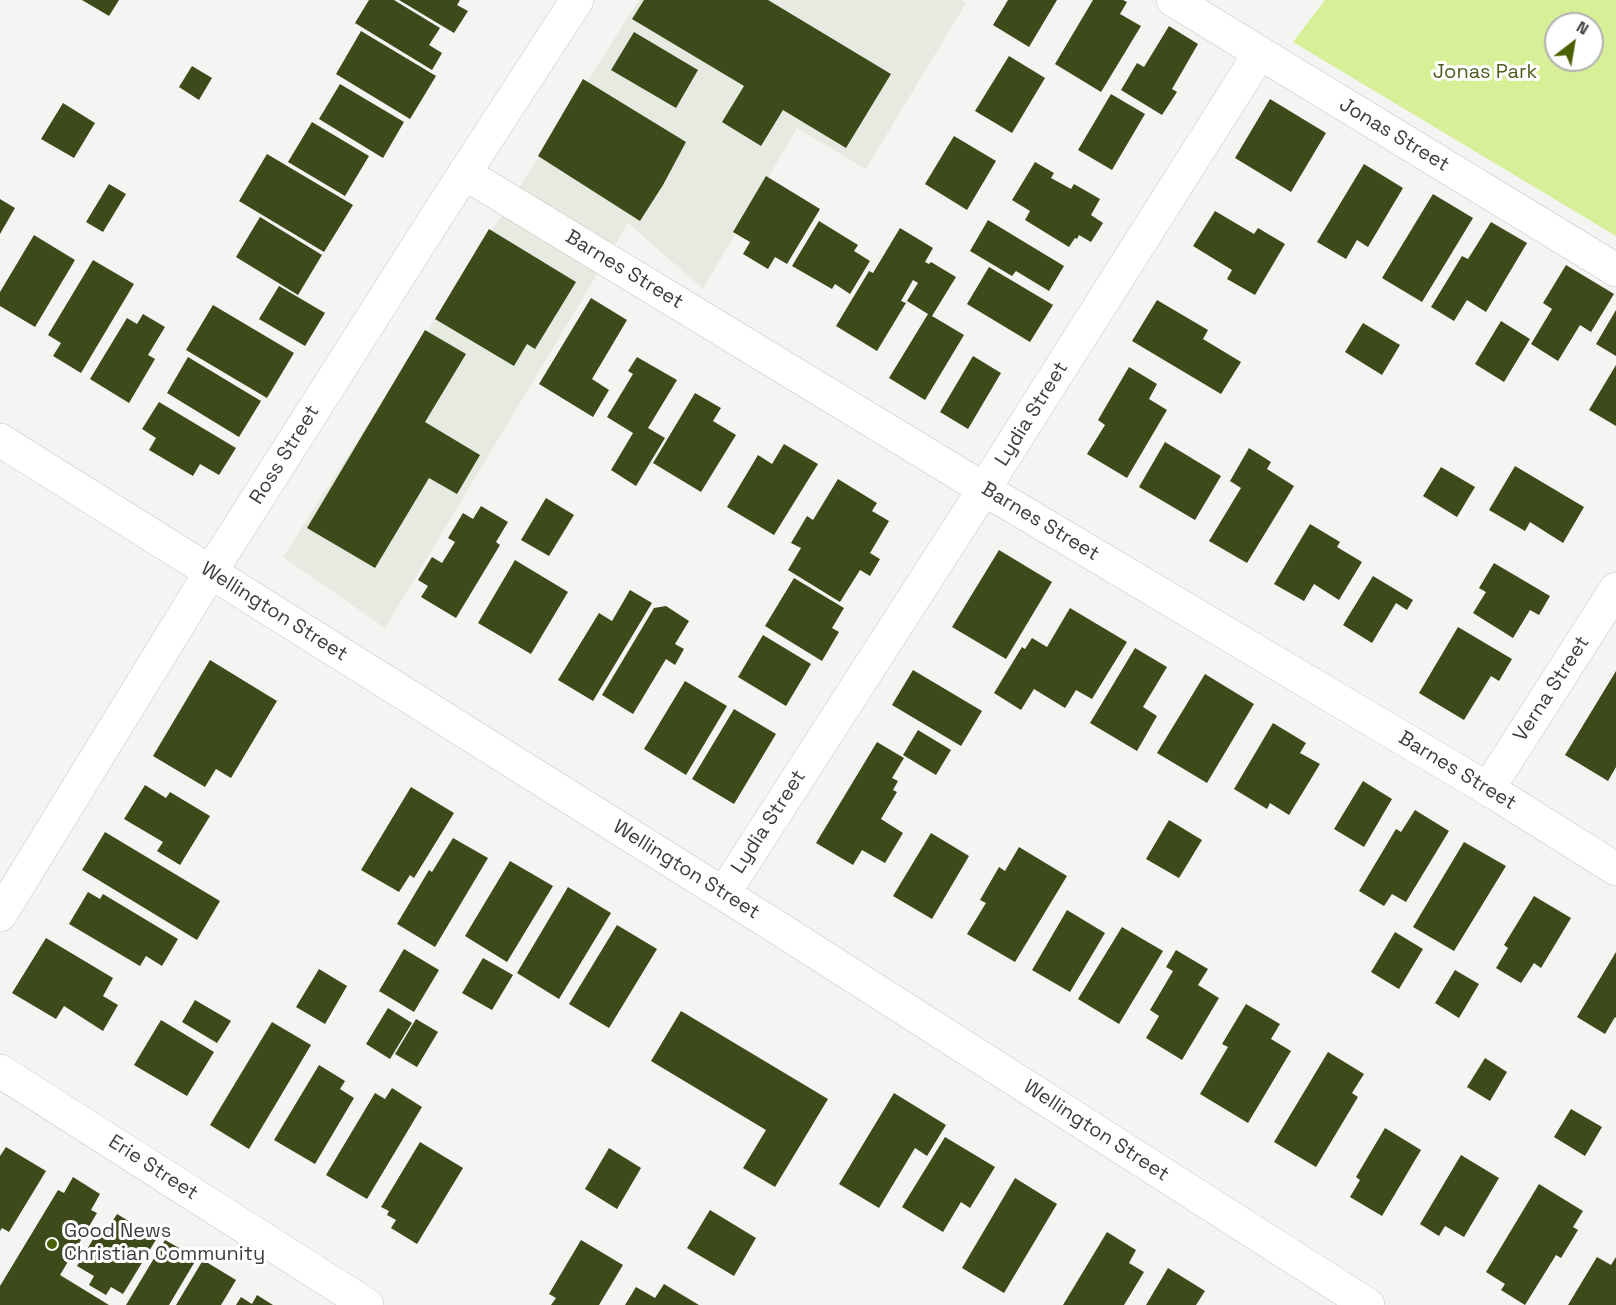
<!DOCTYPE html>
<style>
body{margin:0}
#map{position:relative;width:1616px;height:1305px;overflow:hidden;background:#f4f5f2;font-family:"Space Grotesk",sans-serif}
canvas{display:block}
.north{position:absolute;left:1544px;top:12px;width:60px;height:60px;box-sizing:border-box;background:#fff;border:2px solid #b1b1b1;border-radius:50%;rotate:31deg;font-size:16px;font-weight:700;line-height:24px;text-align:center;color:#3c3d3c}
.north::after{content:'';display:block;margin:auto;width:21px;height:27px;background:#4d5f03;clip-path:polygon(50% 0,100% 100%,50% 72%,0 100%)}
</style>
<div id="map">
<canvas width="1616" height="1305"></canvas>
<div class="north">N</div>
</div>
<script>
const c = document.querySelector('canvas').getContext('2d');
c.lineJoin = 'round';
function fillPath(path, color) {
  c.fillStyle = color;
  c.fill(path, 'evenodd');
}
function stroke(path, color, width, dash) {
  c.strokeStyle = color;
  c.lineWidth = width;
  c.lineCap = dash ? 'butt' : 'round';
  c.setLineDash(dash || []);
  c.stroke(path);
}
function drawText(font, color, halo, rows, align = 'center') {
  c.font = font + ' "Space Grotesk",sans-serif';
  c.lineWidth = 6;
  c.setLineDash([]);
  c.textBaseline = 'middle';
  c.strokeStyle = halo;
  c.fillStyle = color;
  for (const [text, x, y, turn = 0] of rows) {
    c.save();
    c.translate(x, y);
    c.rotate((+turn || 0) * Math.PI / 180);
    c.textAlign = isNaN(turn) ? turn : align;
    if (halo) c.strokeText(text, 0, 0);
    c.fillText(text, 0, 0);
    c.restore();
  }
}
const built = new Path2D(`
 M 639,0 L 961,0 L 966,3 L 866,169 L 797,128 L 703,289 L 628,223 L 385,628 L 283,557 Z`);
const green = new Path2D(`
 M 1325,0 L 1616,0 L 1616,236 L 1293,42 ZM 1556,24 L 1592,24 L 1592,60 L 1556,60 Z`);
const building = new Path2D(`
 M 82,0 L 119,0 L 109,16 Z
 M 369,0 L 394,0 L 440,28 L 429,45 L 442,53 L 432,70 L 355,23 Z
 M 399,0 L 460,0 L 457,5 L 468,11 L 454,33 Z
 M 644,0 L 768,0 L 891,74 L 846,148 L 783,110 L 761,146 L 722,122 L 744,86 L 632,19 Z
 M 1008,0 L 1057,0 L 1029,47 L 993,25 Z
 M 1093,0 L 1123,0 L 1127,2 L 1120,14 L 1141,26 L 1101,92 L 1055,64 Z
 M 1169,26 L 1198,44 L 1172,89 L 1177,92 L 1162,115 L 1121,90 L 1137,63 L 1144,67 Z
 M 361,31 L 436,76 L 410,119 L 336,74 Z
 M 634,32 L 698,70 L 676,108 L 611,70 Z
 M 1009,56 L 1045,78 L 1012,133 L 975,111 Z
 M 192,66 L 212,78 L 199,100 L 179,87 Z
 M 583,79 L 686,142 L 663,185 L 640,221 L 538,156 Z
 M 340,84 L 404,122 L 383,158 L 319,119 Z
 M 1111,94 L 1145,114 L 1112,170 L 1078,150 Z
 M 1270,99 L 1326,133 L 1291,192 L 1235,158 Z
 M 63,103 L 95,123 L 74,158 L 41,139 Z
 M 312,122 L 369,156 L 345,196 L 288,162 Z
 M 954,136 L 996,161 L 967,210 L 925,184 Z
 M 267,154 L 353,205 L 324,252 L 239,201 Z
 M 1035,162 L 1054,173 L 1051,178 L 1071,189 L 1074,184 L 1100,199 L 1091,215 L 1103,223 L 1091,242 L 1079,235 L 1077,239 L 1075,238 L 1069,247 L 1025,220 L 1030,211 L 1012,200 Z
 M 1364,164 L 1403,188 L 1368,247 L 1357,240 L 1346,259 L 1317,242 Z
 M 766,176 L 820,209 L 787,264 L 775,257 L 768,269 L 743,254 L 750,242 L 733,232 Z
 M 109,184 L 126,194 L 103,232 L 86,222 Z
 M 1433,194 L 1473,218 L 1422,302 L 1382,278 Z
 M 0,199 L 15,208 L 0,234 Z
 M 1215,211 L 1254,234 L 1258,228 L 1285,244 L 1255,295 L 1227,279 L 1232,270 L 1193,246 Z
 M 260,217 L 322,255 L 298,295 L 236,257 Z
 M 988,220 L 1064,266 L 1049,291 L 1016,271 L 1012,276 L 970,251 Z
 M 819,221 L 858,245 L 854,251 L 870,261 L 850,294 L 835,284 L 832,289 L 792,266 Z
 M 1491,222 L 1527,243 L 1486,312 L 1467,300 L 1454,321 L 1431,307 L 1462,256 L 1468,259 Z
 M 900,228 L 933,248 L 925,262 L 929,264 L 931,262 L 956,277 L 932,316 L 964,335 L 925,400 L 889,378 L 928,314 L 907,301 L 918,283 L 913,280 L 901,301 L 906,303 L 877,351 L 836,326 L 869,271 L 873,273 Z
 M 489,229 L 576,282 L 535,349 L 527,344 L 514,366 L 435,319 Z
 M 34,235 L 75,260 L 35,327 L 0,306 L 0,292 Z
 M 93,260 L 134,284 L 81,373 L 53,356 L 61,343 L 48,335 Z
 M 1566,265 L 1614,294 L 1591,332 L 1580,325 L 1558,361 L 1531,344 L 1552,309 L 1543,303 Z
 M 989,267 L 1053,305 L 1030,342 L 967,304 Z
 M 279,286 L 325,313 L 305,346 L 259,319 Z
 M 591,298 L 627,320 L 592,379 L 609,390 L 593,417 L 539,384 Z
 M 1157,300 L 1208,330 L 1203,339 L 1241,362 L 1221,394 L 1132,341 Z
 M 213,305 L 294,353 L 267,398 L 186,350 Z
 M 1616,310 L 1616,356 L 1596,344 Z
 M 143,314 L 165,327 L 148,355 L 155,359 L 129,403 L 90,379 L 127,318 L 137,324 Z
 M 1501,321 L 1530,339 L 1504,382 L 1475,364 Z
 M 1363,323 L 1400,345 L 1382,375 L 1345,352 Z
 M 425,330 L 466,354 L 425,422 L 480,455 L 457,494 L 429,478 L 375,568 L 307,528 Z
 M 973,356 L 1001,373 L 968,429 L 940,412 Z
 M 188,357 L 261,401 L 239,437 L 167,393 Z
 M 637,357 L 677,380 L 648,428 L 665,438 L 636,486 L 611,470 L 633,433 L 607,417 L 633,374 L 628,371 Z
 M 1616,365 L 1616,426 L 1589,410 Z
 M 1129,367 L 1157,384 L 1149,399 L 1167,410 L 1127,478 L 1087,454 L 1105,425 L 1098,420 Z
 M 695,393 L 721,408 L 713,421 L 736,435 L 701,492 L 653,463 Z
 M 159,402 L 236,448 L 219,475 L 200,464 L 193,476 L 149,450 L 156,438 L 142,429 Z
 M 1165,442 L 1221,476 L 1195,520 L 1139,487 Z
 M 784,444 L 818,464 L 774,535 L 727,507 L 758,455 L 772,464 Z
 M 1249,448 L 1271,462 L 1267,469 L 1294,486 L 1247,563 L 1209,541 L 1241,488 L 1230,481 Z
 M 1515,466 L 1584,507 L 1563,543 L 1530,522 L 1525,531 L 1489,510 Z
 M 1441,467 L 1475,487 L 1457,517 L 1423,496 Z
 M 838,479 L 877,503 L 872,511 L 889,521 L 870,553 L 880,559 L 870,576 L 860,570 L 840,602 L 788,570 L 801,548 L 791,543 L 807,516 L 813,520 Z
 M 546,498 L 574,515 L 549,556 L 521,540 Z
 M 481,506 L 508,522 L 496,542 L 500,545 L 456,618 L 421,597 L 428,586 L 418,580 L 432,557 L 442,563 L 455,542 L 448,538 L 463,513 L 473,519 Z
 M 1310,524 L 1340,542 L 1337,547 L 1362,562 L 1339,600 L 1314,584 L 1304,601 L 1274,584 Z
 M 999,550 L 1052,582 L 1006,659 L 952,627 Z
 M 515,560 L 568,592 L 531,654 L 478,623 Z
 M 1494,563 L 1550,596 L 1539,615 L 1530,610 L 1513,638 L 1473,613 L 1486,592 L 1479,588 Z
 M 1373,576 L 1413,600 L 1407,610 L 1396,603 L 1372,643 L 1343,625 Z
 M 794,578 L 844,608 L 832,628 L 839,632 L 822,661 L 765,626 Z
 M 630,590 L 652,603 L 593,701 L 558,680 L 599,613 L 612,621 Z
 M 666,606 L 689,621 L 675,644 L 684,649 L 675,665 L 666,659 L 633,714 L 602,695 L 654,608 Z
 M 1070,608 L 1127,642 L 1092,699 L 1076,690 L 1065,708 L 1034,689 L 1021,710 L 994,693 L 1022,647 L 1025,649 L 1032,638 L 1047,647 Z
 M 1458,627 L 1512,659 L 1499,681 L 1491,676 L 1464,720 L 1419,693 Z
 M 763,635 L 811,664 L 786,706 L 738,677 Z
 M 1135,648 L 1167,667 L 1143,707 L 1157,716 L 1137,751 L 1090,723 Z
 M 210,660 L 277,701 L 231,778 L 216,769 L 205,787 L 153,756 Z
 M 913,670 L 982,711 L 961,746 L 892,705 Z
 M 1616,671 L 1616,767 L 1608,781 L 1565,755 Z
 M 1205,674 L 1254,704 L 1207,783 L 1157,753 Z
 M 685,681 L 727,706 L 686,775 L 644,749 Z
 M 734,709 L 776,734 L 734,804 L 692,779 Z
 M 1273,723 L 1306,743 L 1300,753 L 1320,764 L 1289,815 L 1270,803 L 1267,809 L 1234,789 Z
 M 918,730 L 951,750 L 936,775 L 903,755 Z
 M 877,742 L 904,758 L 892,778 L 898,781 L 893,790 L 897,792 L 881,819 L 903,833 L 885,863 L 862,850 L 853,865 L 816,843 Z
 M 1363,781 L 1392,799 L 1364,847 L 1334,829 Z
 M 145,785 L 166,798 L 170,792 L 210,816 L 180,865 L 157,851 L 163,842 L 124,819 Z
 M 411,787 L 454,813 L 414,878 L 410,875 L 399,892 L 361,870 Z
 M 1415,810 L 1449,831 L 1406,902 L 1392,894 L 1384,906 L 1359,891 L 1396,829 L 1401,832 Z
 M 1169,820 L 1202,840 L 1179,878 L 1146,859 Z
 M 105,832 L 220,901 L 197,940 L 82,870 Z
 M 931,833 L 969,856 L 932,919 L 893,896 Z
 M 453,838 L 488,858 L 435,947 L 397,924 L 429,870 L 432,872 Z
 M 1464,842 L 1506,866 L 1454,951 L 1413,927 Z
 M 1019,847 L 1067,876 L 1015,962 L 967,934 L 986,903 L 980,900 L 999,867 L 1005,871 Z
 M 510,861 L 553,886 L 507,962 L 465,936 Z
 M 568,887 L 611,913 L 559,999 L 517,973 Z
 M 88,892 L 100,899 L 103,894 L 178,939 L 162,966 L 146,956 L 140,966 L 69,924 Z
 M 1534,896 L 1571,918 L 1541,968 L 1534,963 L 1521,983 L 1496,968 L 1508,948 L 1504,945 Z
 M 1067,910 L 1105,933 L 1070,992 L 1032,970 Z
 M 617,925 L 657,949 L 609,1028 L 569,1004 Z
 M 1122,927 L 1163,951 L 1119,1024 L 1078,999 Z
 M 1395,932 L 1423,949 L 1399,989 L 1371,972 Z
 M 46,938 L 113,978 L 103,996 L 118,1005 L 103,1031 L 64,1006 L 56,1019 L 12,993 Z
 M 404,949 L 439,970 L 414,1012 L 379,991 Z
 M 1176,950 L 1208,969 L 1198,985 L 1219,998 L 1182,1060 L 1146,1038 L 1159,1016 L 1150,1010 L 1173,971 L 1166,967 Z
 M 1616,952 L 1616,1018 L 1615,1017 L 1605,1034 L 1577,1017 Z
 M 483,958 L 513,975 L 492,1010 L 462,993 Z
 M 319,969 L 347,986 L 325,1024 L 296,1007 Z
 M 1455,970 L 1479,984 L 1459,1018 L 1435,1003 Z
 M 195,1000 L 231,1021 L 217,1043 L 182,1022 Z
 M 1246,1004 L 1280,1024 L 1271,1039 L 1291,1051 L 1248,1123 L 1200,1094 L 1228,1047 L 1222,1044 Z
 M 388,1008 L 412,1023 L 390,1059 L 366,1044 Z
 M 681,1011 L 828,1099 L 775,1187 L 743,1168 L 766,1130 L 651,1061 Z
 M 416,1019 L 438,1032 L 417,1067 L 395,1054 Z
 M 161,1020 L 214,1052 L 187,1096 L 134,1065 Z
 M 272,1022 L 311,1045 L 249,1149 L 210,1125 Z
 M 1328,1052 L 1364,1074 L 1352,1093 L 1358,1097 L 1316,1167 L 1274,1142 Z
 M 1485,1058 L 1507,1072 L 1490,1101 L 1467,1087 Z
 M 319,1065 L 345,1081 L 340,1089 L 354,1098 L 315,1164 L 274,1140 Z
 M 392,1088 L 422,1107 L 367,1199 L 326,1175 L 375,1093 L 385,1099 Z
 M 894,1093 L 946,1125 L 927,1156 L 915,1148 L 879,1208 L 839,1184 Z
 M 1571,1109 L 1602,1127 L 1585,1156 L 1554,1137 Z
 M 1385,1128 L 1421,1150 L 1382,1216 L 1350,1197 L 1360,1180 L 1356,1177 Z
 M 945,1137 L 995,1167 L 970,1208 L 961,1202 L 943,1232 L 902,1207 Z
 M 420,1142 L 463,1168 L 417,1244 L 391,1228 L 396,1220 L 387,1215 L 389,1211 L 381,1207 Z
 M 6,1147 L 46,1171 L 9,1232 L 2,1228 L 0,1231 L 0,1156 Z
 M 609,1148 L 641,1168 L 617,1209 L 585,1189 Z
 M 1461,1155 L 1499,1178 L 1464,1237 L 1445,1226 L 1439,1236 L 1420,1224 Z
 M 73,1177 L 100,1194 L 91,1210 L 97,1213 L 60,1275 L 109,1305 L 0,1305 L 0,1286 L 58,1190 L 64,1193 Z
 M 1015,1178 L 1057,1204 L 1004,1293 L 962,1268 Z
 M 1539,1184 L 1583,1211 L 1573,1227 L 1578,1230 L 1561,1258 L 1556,1255 L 1525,1305 L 1501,1290 L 1505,1284 L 1486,1272 Z
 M 710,1210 L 756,1238 L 734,1276 L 687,1248 Z
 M 117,1214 L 157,1238 L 123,1294 L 111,1287 L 106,1295 L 89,1285 L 94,1276 L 77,1266 L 98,1231 L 104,1235 Z
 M 1107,1232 L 1136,1250 L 1129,1263 L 1144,1272 L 1124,1305 L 1063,1305 Z
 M 165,1240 L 197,1258 L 169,1305 L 126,1305 Z
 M 581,1240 L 623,1265 L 599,1305 L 551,1305 L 556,1298 L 549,1294 Z
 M 1597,1257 L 1611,1265 L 1616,1257 L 1616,1305 L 1568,1305 Z
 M 203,1260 L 236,1280 L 221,1305 L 176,1305 Z
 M 1168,1268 L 1205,1291 L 1196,1305 L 1146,1305 Z
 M 664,1284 L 699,1305 L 625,1305 L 636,1287 L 655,1298 Z
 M 257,1295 L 273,1305 L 236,1305 L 241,1297 L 252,1304 Z`);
const minor = new Path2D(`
 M 1173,0 L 1616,270
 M 464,173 L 984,489 L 1498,795 L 1616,869
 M 0,440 L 775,926 L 1368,1305
 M 1488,789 L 1616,589
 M 724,893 L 984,489 L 1248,72 L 1258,52
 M 0,915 L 210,573 L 438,214 L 577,0
 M 0,1071 L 367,1305`);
const markers = [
 [52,1244,6,"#4d5f03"]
];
const parkNames = [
 ["Jonas Park",1485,73]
];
const streetNames = [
 ["Jonas Street",1394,135,31],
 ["Barnes Street",624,270,31],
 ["Lydia Street",1032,414,-58],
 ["Ross Street",285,455,-58],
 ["Barnes Street",1040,522,31],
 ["Wellington Street",274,612,32],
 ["Verna Street",1552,689,-57],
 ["Barnes Street",1457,771,31],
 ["Lydia Street",769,822,-57],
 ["Wellington Street",686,870,32],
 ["Wellington Street",1096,1131,33],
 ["Erie Street",153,1168,33]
];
const poiNames = [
 ["Good News",64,1232],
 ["Christian Community",64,1255]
];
fillPath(built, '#e7eae0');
fillPath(green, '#d7f097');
fillPath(building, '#3e4a1a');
stroke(minor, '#c5c6c3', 34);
stroke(minor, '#fff', 33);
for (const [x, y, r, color] of markers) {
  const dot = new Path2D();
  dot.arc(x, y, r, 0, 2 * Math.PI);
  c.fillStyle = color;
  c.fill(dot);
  stroke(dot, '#fff', 2);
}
drawText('20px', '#4f5e1e', '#fff', parkNames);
drawText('20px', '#3c3d3c', '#fff', streetNames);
drawText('20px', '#3c3d3c', '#fff', poiNames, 'left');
</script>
